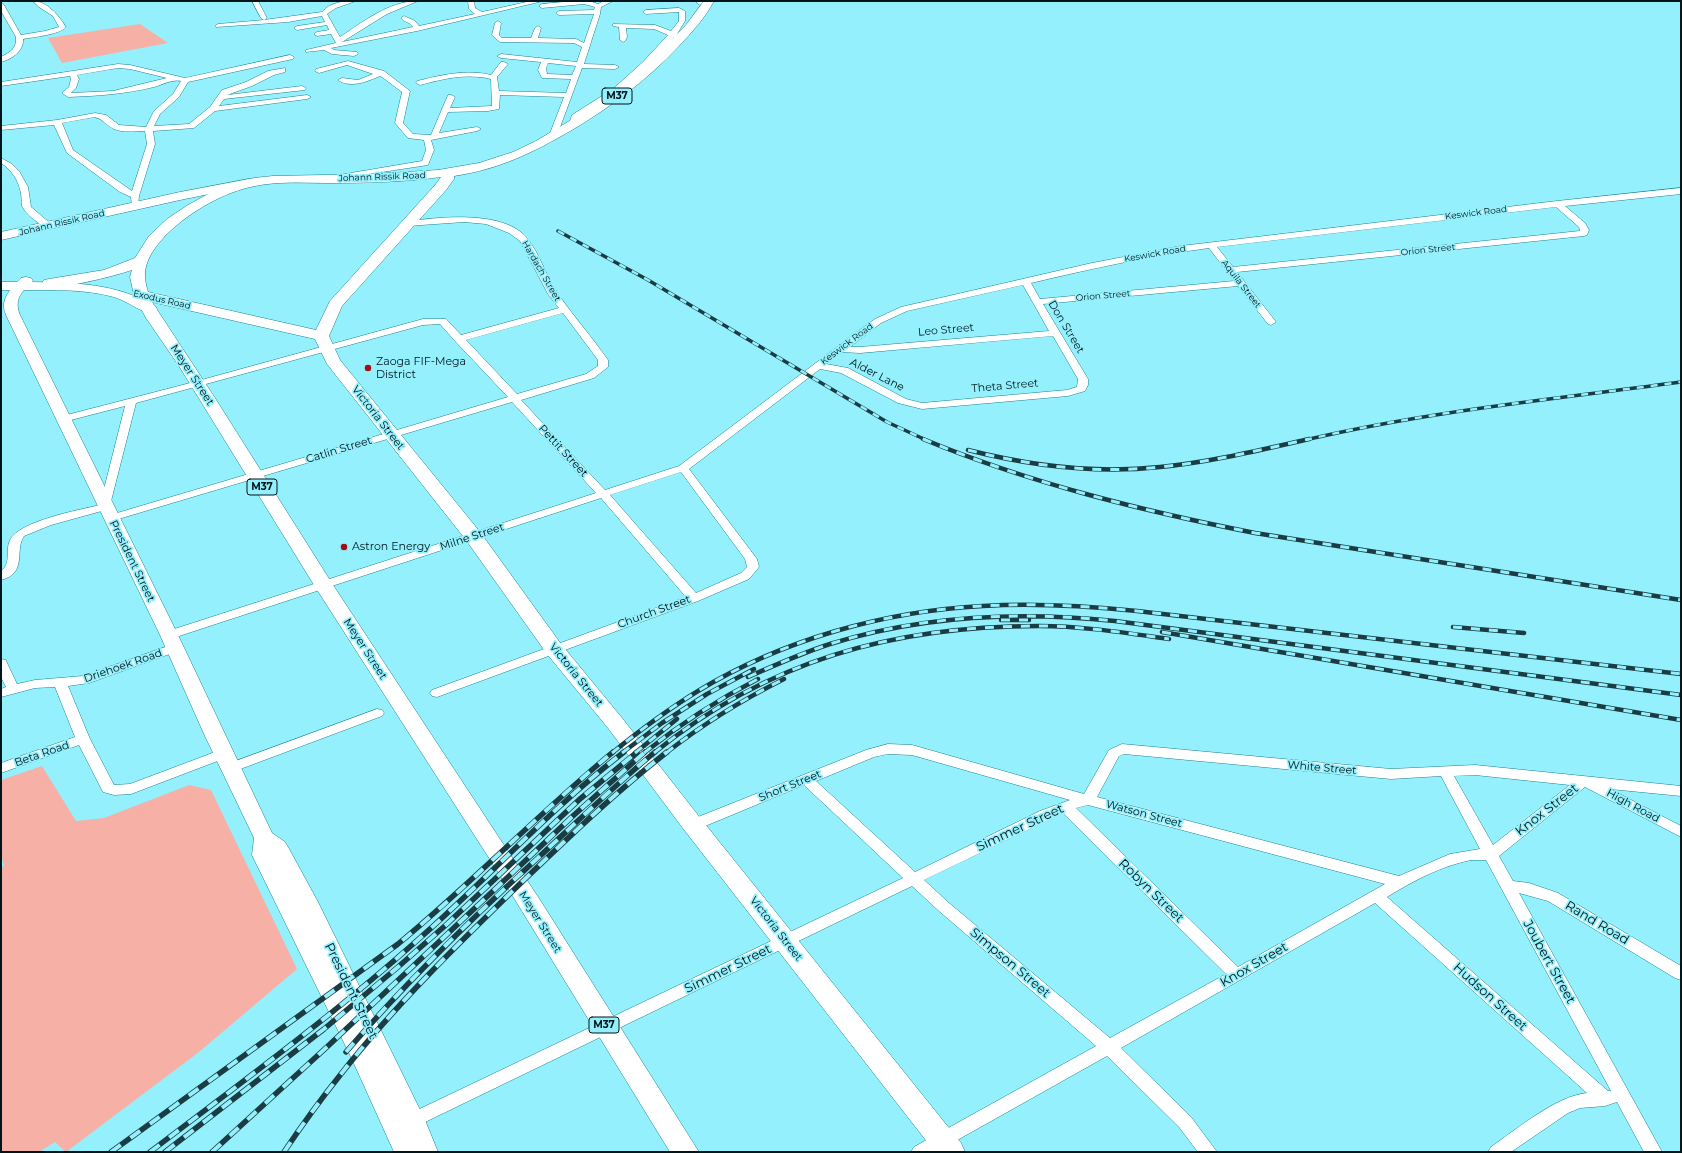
<!DOCTYPE html>
<style>
body{margin:0}
#map{position:relative;width:1682px;height:1153px;overflow:hidden;background:#94f0fd;font-family:Montserrat,sans-serif}
canvas{display:block}
.frame{position:absolute;inset:0;border:2px solid #001519;pointer-events:none}
</style>
<div id="map">
<canvas width="1682" height="1153"></canvas>
<div class="frame"></div>
</div>
<script>
const c = document.querySelector('canvas').getContext('2d');
c.lineJoin = 'round';
function fillPath(path, color) {
  c.fillStyle = color;
  c.fill(path, 'evenodd');
}
function stroke(path, color, width, dash) {
  c.strokeStyle = color;
  c.lineWidth = width;
  c.lineCap = dash ? 'butt' : 'round';
  c.setLineDash(dash || []);
  c.stroke(path);
}
function drawText(font, color, halo, rows, align = 'center') {
  c.font = font + ' Montserrat,sans-serif';
  c.lineWidth = 3.5;
  c.setLineDash([]);
  c.textBaseline = 'middle';
  c.strokeStyle = halo;
  c.fillStyle = color;
  for (const [text, x, y, turn = 0] of rows) {
    c.save();
    c.translate(x, y);
    c.rotate((+turn || 0) * Math.PI / 180);
    c.textAlign = isNaN(turn) ? turn : align;
    if (halo) c.strokeText(text, 0, 0);
    c.fillText(text, 0, 0);
    c.restore();
  }
}
const green = new Path2D(`
 M 140,24 L 168,43 L 62,63 L 48,38 Z
 M 42,766 L 76,821 L 104,818 L 189,785 L 211,790 L 297,969 L 199,1052 L 66,1152 L 55,1142 L 39,1152 L 1,1152 L 1,869 L 4,865 L 1,856 L 1,780 Z`);
const street = new Path2D(`
 M 33,1 C 47,1 59,16 66,27 C 59,35 33,37 23,39 C 24,51 12,59 1,62 L 1,57 C 10,52 17,49 16,37 L 1,11 L 1,3 L 4,5 L 21,35 L 45,31 L 59,27 L 53,16 L 39,7 Z
 M 252,1 L 258,1 L 267,18 L 264,20 L 322,12 C 330,2 344,1 356,1 L 336,8 L 327,14 L 340,37 C 363,22 389,1 418,1 L 387,14 L 342,42 L 413,27 C 410,22 404,22 401,18 L 404,16 L 415,21 L 419,26 L 475,14 L 469,9 L 468,1 L 474,1 L 475,8 L 482,12 L 531,1 L 543,1 L 417,31 L 331,48 L 334,50 L 357,52 L 358,54 L 354,56 L 332,54 L 324,50 L 306,52 L 306,50 L 336,43 L 331,34 L 317,36 L 314,34 L 317,32 L 329,30 L 327,25 L 297,30 L 294,28 L 297,26 L 325,22 L 322,16 L 288,22 L 216,27 L 215,26 L 218,24 L 264,20 L 261,18 Z
 M 574,1 L 589,1 L 598,4 L 604,1 L 613,1 L 601,7 L 600,14 L 584,64 L 615,65 L 619,67 L 615,69 L 582,68 L 556,138 L 553,138 L 549,136 L 564,97 L 500,95 L 499,109 L 488,111 L 448,112 L 439,133 L 477,127 L 481,129 L 477,131 L 431,140 L 434,150 L 428,165 L 336,179 L 335,177 L 339,175 L 422,161 L 426,150 L 424,140 L 408,138 L 395,123 L 402,92 L 382,77 L 380,76 C 368,81 351,89 338,80 L 342,78 L 358,80 L 373,74 L 347,65 L 319,73 L 315,71 L 316,69 L 348,61 L 384,71 L 410,91 L 403,123 L 413,134 L 431,135 L 448,95 L 451,95 L 455,97 L 450,108 L 492,106 L 491,79 C 466,73 443,79 420,85 L 416,83 L 417,81 C 442,75 466,69 491,75 L 501,62 L 504,62 L 508,64 L 497,77 L 499,91 L 566,93 L 571,79 L 542,78 L 538,70 L 541,62 L 501,58 L 497,56 L 501,54 L 577,62 L 582,47 L 574,43 L 500,42 L 492,35 L 495,23 L 498,21 L 501,23 L 499,35 L 502,38 L 531,38 L 535,28 L 538,26 L 541,28 L 538,38 L 576,39 L 584,43 L 594,14 L 559,15 L 556,13 L 559,11 L 594,10 L 595,7 L 584,4 L 542,8 L 539,6 L 542,4 ZM 548,63 L 576,66 L 572,75 L 547,74 L 546,68 Z
 M 698,1 L 704,1 L 700,5 L 697,3 Z
 M 679,8 L 685,11 L 685,21 L 677,34 L 681,36 L 681,38 L 674,37 L 649,66 L 619,93 L 579,118 L 576,126 L 570,126 L 569,124 L 572,115 L 613,89 L 643,62 L 668,35 L 654,29 L 626,28 L 627,37 L 625,41 L 623,42 L 620,40 L 619,27 L 613,26 L 613,24 L 655,25 L 671,31 L 679,21 L 679,12 L 646,14 L 643,12 L 646,10 Z
 M 290,55 L 294,57 L 293,59 L 188,82 L 179,97 L 160,114 L 154,126 L 189,124 L 210,107 L 222,90 L 246,82 L 268,71 L 285,68 L 285,72 L 274,75 L 252,86 L 227,95 L 302,86 L 306,88 L 305,90 L 224,99 L 219,106 L 307,95 L 311,97 L 307,99 L 215,111 L 194,128 L 153,131 L 155,144 L 139,196 L 138,206 L 132,206 L 131,197 L 120,192 L 67,153 L 54,125 L 1,130 L 1,126 L 57,120 L 95,113 L 106,115 L 119,125 L 146,127 L 154,111 L 173,94 L 181,81 C 172,79 162,85 154,87 C 125,94 97,96 68,97 L 62,93 L 69,87 L 71,79 L 70,76 L 1,86 L 1,82 L 118,64 L 130,65 L 185,78 ZM 118,68 L 130,69 L 167,78 L 113,91 L 71,93 L 76,88 L 79,79 L 77,75 ZM 95,117 C 103,119 107,126 114,129 C 123,133 135,131 145,131 L 147,144 L 132,191 L 73,150 L 62,123 Z
 M 1,158 L 12,164 L 19,171 L 28,187 L 31,207 L 51,224 L 52,226 L 51,228 L 45,228 C 37,221 27,216 22,206 C 21,202 22,198 21,194 C 19,181 12,170 1,163 Z
 M 1681,188 L 1681,194 L 1565,206 L 1585,223 L 1589,230 L 1587,235 L 1584,236 L 1237,272 L 1276,322 L 1271,325 L 1268,324 L 1238,286 L 1043,304 L 1088,379 L 1088,385 L 1085,391 L 1068,396 L 922,409 L 898,403 L 841,373 L 820,369 L 689,469 L 757,559 L 759,567 L 749,579 L 698,601 L 437,697 L 432,696 L 430,693 L 432,690 L 686,597 L 601,498 L 173,638 L 165,638 L 163,635 L 165,632 L 596,493 L 512,402 L 115,520 L 107,520 L 105,518 L 107,516 L 508,397 L 455,341 L 440,324 L 423,325 L 136,403 L 109,509 L 51,525 L 24,536 C 14,551 28,573 1,580 L 1,571 C 12,563 5,550 10,540 C 19,521 79,510 100,505 L 125,406 L 63,422 L 59,421 L 58,419 L 59,417 L 194,382 L 423,319 L 446,319 L 461,335 L 559,308 L 548,294 L 520,241 L 509,233 L 486,224 L 464,222 L 407,226 L 406,224 L 407,222 L 410,221 C 441,217 504,210 527,238 C 540,254 546,277 558,294 C 574,317 592,337 608,360 L 608,367 L 594,378 L 521,400 L 605,490 L 679,466 L 861,329 L 875,319 L 901,307 L 1092,263 L 1181,246 L 1557,201 ZM 1556,207 L 1579,227 L 1580,231 L 1233,267 L 1217,247 ZM 1209,248 L 1234,281 L 1040,299 L 1031,283 C 1090,269 1149,256 1209,248 ZM 1023,285 L 1049,331 L 860,347 L 850,347 L 881,323 L 907,311 ZM 563,313 L 598,360 L 598,366 L 586,374 L 517,394 L 466,340 ZM 1053,336 L 1078,379 L 1077,387 L 1067,390 L 922,403 L 906,399 L 848,368 L 826,364 L 842,352 L 860,353 ZM 681,472 L 745,559 L 747,567 L 741,573 L 696,593 L 610,495 Z
 M 174,644 L 178,645 L 180,648 L 178,651 L 89,683 L 68,686 L 90,739 L 114,785 L 130,784 L 223,749 L 228,751 L 230,754 L 228,757 L 131,794 L 114,795 L 103,792 L 79,745 L 1,773 L 1,763 L 75,737 L 55,687 L 35,688 L 1,697 L 1,689 L 6,687 L 1,677 L 1,659 L 6,660 L 7,663 L 17,684 L 35,680 L 83,676 Z
 M 377,709 L 382,710 L 384,713 L 382,716 L 235,771 L 230,773 L 225,771 L 223,768 L 225,765 Z
 M 888,744 L 912,745 L 1084,794 L 1109,750 L 1122,744 L 1391,769 L 1475,765 L 1681,786 L 1681,796 L 1610,789 L 1681,826 L 1681,837 L 1585,787 L 1499,856 L 1513,881 L 1529,883 L 1558,893 L 1681,966 L 1681,980 L 1675,978 L 1548,901 L 1519,893 L 1662,1152 L 1644,1152 L 1617,1102 L 1605,1106 L 1580,1108 L 1568,1113 L 1511,1152 L 1488,1152 L 1491,1147 C 1517,1129 1556,1096 1587,1093 L 1375,903 L 1121,1048 L 1191,1117 L 1217,1152 L 1198,1152 L 1179,1127 L 1107,1056 L 936,1152 L 911,1152 L 914,1147 L 1096,1046 L 939,911 L 912,886 L 419,1125 L 413,1127 L 407,1125 L 404,1120 L 407,1115 L 903,878 L 804,785 L 698,829 L 693,830 L 688,829 L 686,825 L 688,821 L 866,750 ZM 888,754 L 912,755 L 1070,800 L 1040,811 L 915,872 L 816,781 L 874,757 ZM 1124,754 L 1391,779 L 1441,776 L 1480,849 L 1450,854 L 1399,876 L 1097,797 L 1119,756 ZM 1475,775 L 1570,785 L 1493,845 L 1454,776 ZM 1088,805 L 1385,884 L 1238,967 L 1076,808 ZM 1063,813 L 1226,974 L 1110,1038 L 949,903 L 924,880 ZM 1471,860 L 1486,860 L 1611,1091 L 1608,1091 L 1387,897 C 1413,881 1441,866 1471,860 Z`);
const secondary = new Path2D(`
 M 249,179 L 253,181 L 255,183 L 253,185 L 180,200 L 1,240 L 1,232 L 180,192 Z
 M 26,277 L 31,278 L 33,281 L 32,282 C 77,283 115,283 155,306 L 157,309 L 155,312 L 150,313 C 137,310 127,301 114,297 C 85,289 54,290 24,290 C 17,298 16,305 20,315 L 178,635 L 272,833 L 285,842 L 288,847 L 318,902 L 425,1120 L 438,1152 L 394,1152 L 351,1057 L 252,855 L 254,838 L 204,734 L 160,635 L 6,315 C 2,305 4,299 10,290 L 1,290 L 1,282 L 17,282 L 21,278 Z`);
const primary = new Path2D(`
 M 704,1 L 714,1 C 705,18 692,32 679,46 C 647,80 612,106 572,130 C 532,153 500,169 454,176 L 454,179 L 446,190 L 342,306 L 329,336 L 340,360 L 480,532 L 561,644 L 622,718 L 701,819 L 961,1143 L 965,1152 L 935,1152 L 685,831 L 608,728 L 547,654 L 466,540 L 327,364 L 315,339 L 152,302 L 215,398 L 333,585 L 540,900 L 699,1152 L 670,1152 L 498,872 L 314,585 L 179,366 L 146,318 L 134,295 L 130,277 L 132,270 C 114,276 61,290 44,286 L 42,283 L 44,280 L 49,279 L 104,270 L 135,258 L 149,236 L 167,219 L 188,205 L 210,193 L 231,184 L 254,178 L 273,176 L 374,174 L 438,170 L 479,163 L 513,152 L 536,141 L 586,111 L 630,81 L 686,25 ZM 441,177 L 436,184 L 330,301 L 316,330 L 148,292 C 147,288 145,282 145,277 C 144,260 157,244 168,233 C 191,211 224,192 255,186 C 279,181 304,183 328,183 C 366,183 404,182 441,177 Z`);
const railFar2 = new Path2D(`
 M 558,231 L 648,280 L 887,422 L 926,440
 M 1305,440 C 1429,411 1555,399 1681,382`);
const railFar1 = new Path2D(`
 M 923,439 C 1029,483 1143,511 1255,533 L 1681,600
 M 968,450 C 1031,466 1095,474 1160,467 C 1211,462 1260,450 1309,439
 M 1001,620 L 1029,620
 M 1453,627 L 1524,633
 M 1162,632 L 1681,720
 M 748,677 C 775,665 802,653 830,644 C 923,615 1018,611 1115,621 L 1681,695
 M 612,753 C 639,731 667,710 698,691 C 782,640 884,611 983,606 C 1034,603 1086,606 1137,611 L 1681,674
 M 622,753 L 662,723 L 707,694 L 754,669
 M 635,753 L 677,719
 M 644,753 C 680,724 717,700 758,679
 M 654,753 C 768,660 894,626 1039,626 C 1083,626 1126,633 1169,639
 M 666,753 C 703,724 742,700 784,679`);
const rail = new Path2D(`
 M 346,1052 C 406,982 472,918 540,856 C 578,821 615,785 655,752
 M 111,1152 L 398,944 C 472,883 539,813 613,752
 M 150,1152 C 242,1082 335,1014 421,937 C 489,877 551,808 624,752
 M 165,1152 L 324,1029 L 398,967 L 447,924 L 581,798 L 637,752
 M 212,1152 L 328,1046 L 574,815 L 645,752
 M 284,1152 C 302,1125 321,1099 341,1074 C 396,1004 461,941 525,879 C 571,835 617,791 667,752`);
const markers = [
 [368,368,4,"#a40b12"],
 [344,547,4,"#a40b12"]
];
const farStreetnames = [
 ["Johann Rissik Road",382,177,-2],
 ["Keswick Road",1476,213,-7],
 ["Johann Rissik Road",62,223,-13],
 ["Orion Street",1428,250,-6],
 ["Keswick Road",1155,254,-10],
 ["Hardach Street",541,271,60],
 ["Aquila Street",1241,284,52],
 ["Orion Street",1103,296,-5],
 ["Exodus Road",162,300,13],
 ["Keswick Road",847,344,-37]
];
const shields = [
 [617,96,30],
 [262,487,30],
 [604,1025,30]
];
const shieldNames = [
 ["M37",617,96],
 ["M37",262,487],
 ["M37",604,1025]
];
const streetNames = [
 ["Don Street",1066,327,59],
 ["Leo Street",946,330,-5],
 ["Meyer Street",192,375,57],
 ["Alder Lane",877,375,27],
 ["Theta Street",1005,386,-5],
 ["Victoria Street",378,418,52],
 ["Catlin Street",339,450,-17],
 ["Pettit Street",563,451,47],
 ["Milne Street",472,537,-18],
 ["President Street",132,561,64],
 ["Church Street",654,612,-20],
 ["Meyer Street",365,649,57],
 ["Driehoek Road",123,666,-19],
 ["Victoria Street",576,675,51],
 ["Beta Road",42,754,-19],
 ["White Street",1322,768,5],
 ["Short Street",790,786,-22],
 ["High Road",1633,806,28],
 ["Watson Street",1144,814,15],
 ["Meyer Street",540,922,58],
 ["Victoria Street",776,929,52]
];
const poiNames = [
 ["Zaoga FIF-Mega",376,362],
 ["District",376,375],
 ["Astron Energy",352,547]
];
const nearStreetnames = [
 ["Knox Street",1547,810,-38],
 ["Simmer Street",1020,828,-25],
 ["Robyn Street",1151,891,44],
 ["Rand Road",1597,923,31],
 ["Joubert Street",1549,962,61],
 ["Simpson Street",1010,963,40],
 ["Knox Street",1254,965,-30],
 ["Simmer Street",728,969,-26],
 ["President Street",351,991,64],
 ["Hudson Street",1490,997,42]
];
fillPath(green, '#f7b0a6');
stroke(street, '#1b838f', 1);
stroke(secondary, '#1b838f', 1);
stroke(primary, '#1b838f', 1);
fillPath(street, '#fff');
fillPath(secondary, '#fff');
fillPath(primary, '#fff');
stroke(railFar2, '#1a3c42', 3.5);
stroke(railFar1, '#1a3c42', 4.5);
stroke(rail, '#1a3c42', 5.5);
stroke(railFar2, '#94f0fd', 2.5, [7]);
stroke(railFar1, '#94f0fd', 3, [9]);
stroke(rail, '#94f0fd', 4, [12]);
for (const [x, y, r, color] of markers) {
  const dot = new Path2D();
  dot.arc(x, y, r, 0, 2 * Math.PI);
  c.fillStyle = color;
  c.fill(dot);
  stroke(dot, '#94f0fd', 1.5);
}
drawText('9px', '#001519', '#94f0fd', farStreetnames);
for (const [x, y, w] of shields) {
  const box = new Path2D();
  box.roundRect(x - w / 2, y - 8, w, 16, 3);
  c.fillStyle = '#94f0fd';
  c.fill(box);
  stroke(box, '#001519', 1);
}
drawText('bold 10px', '#001519', null, shieldNames);
drawText('11px', '#001519', '#94f0fd', streetNames);
drawText('11px', '#001519', '#94f0fd', poiNames, 'left');
drawText('13px', '#001519', '#94f0fd', nearStreetnames);
</script>
